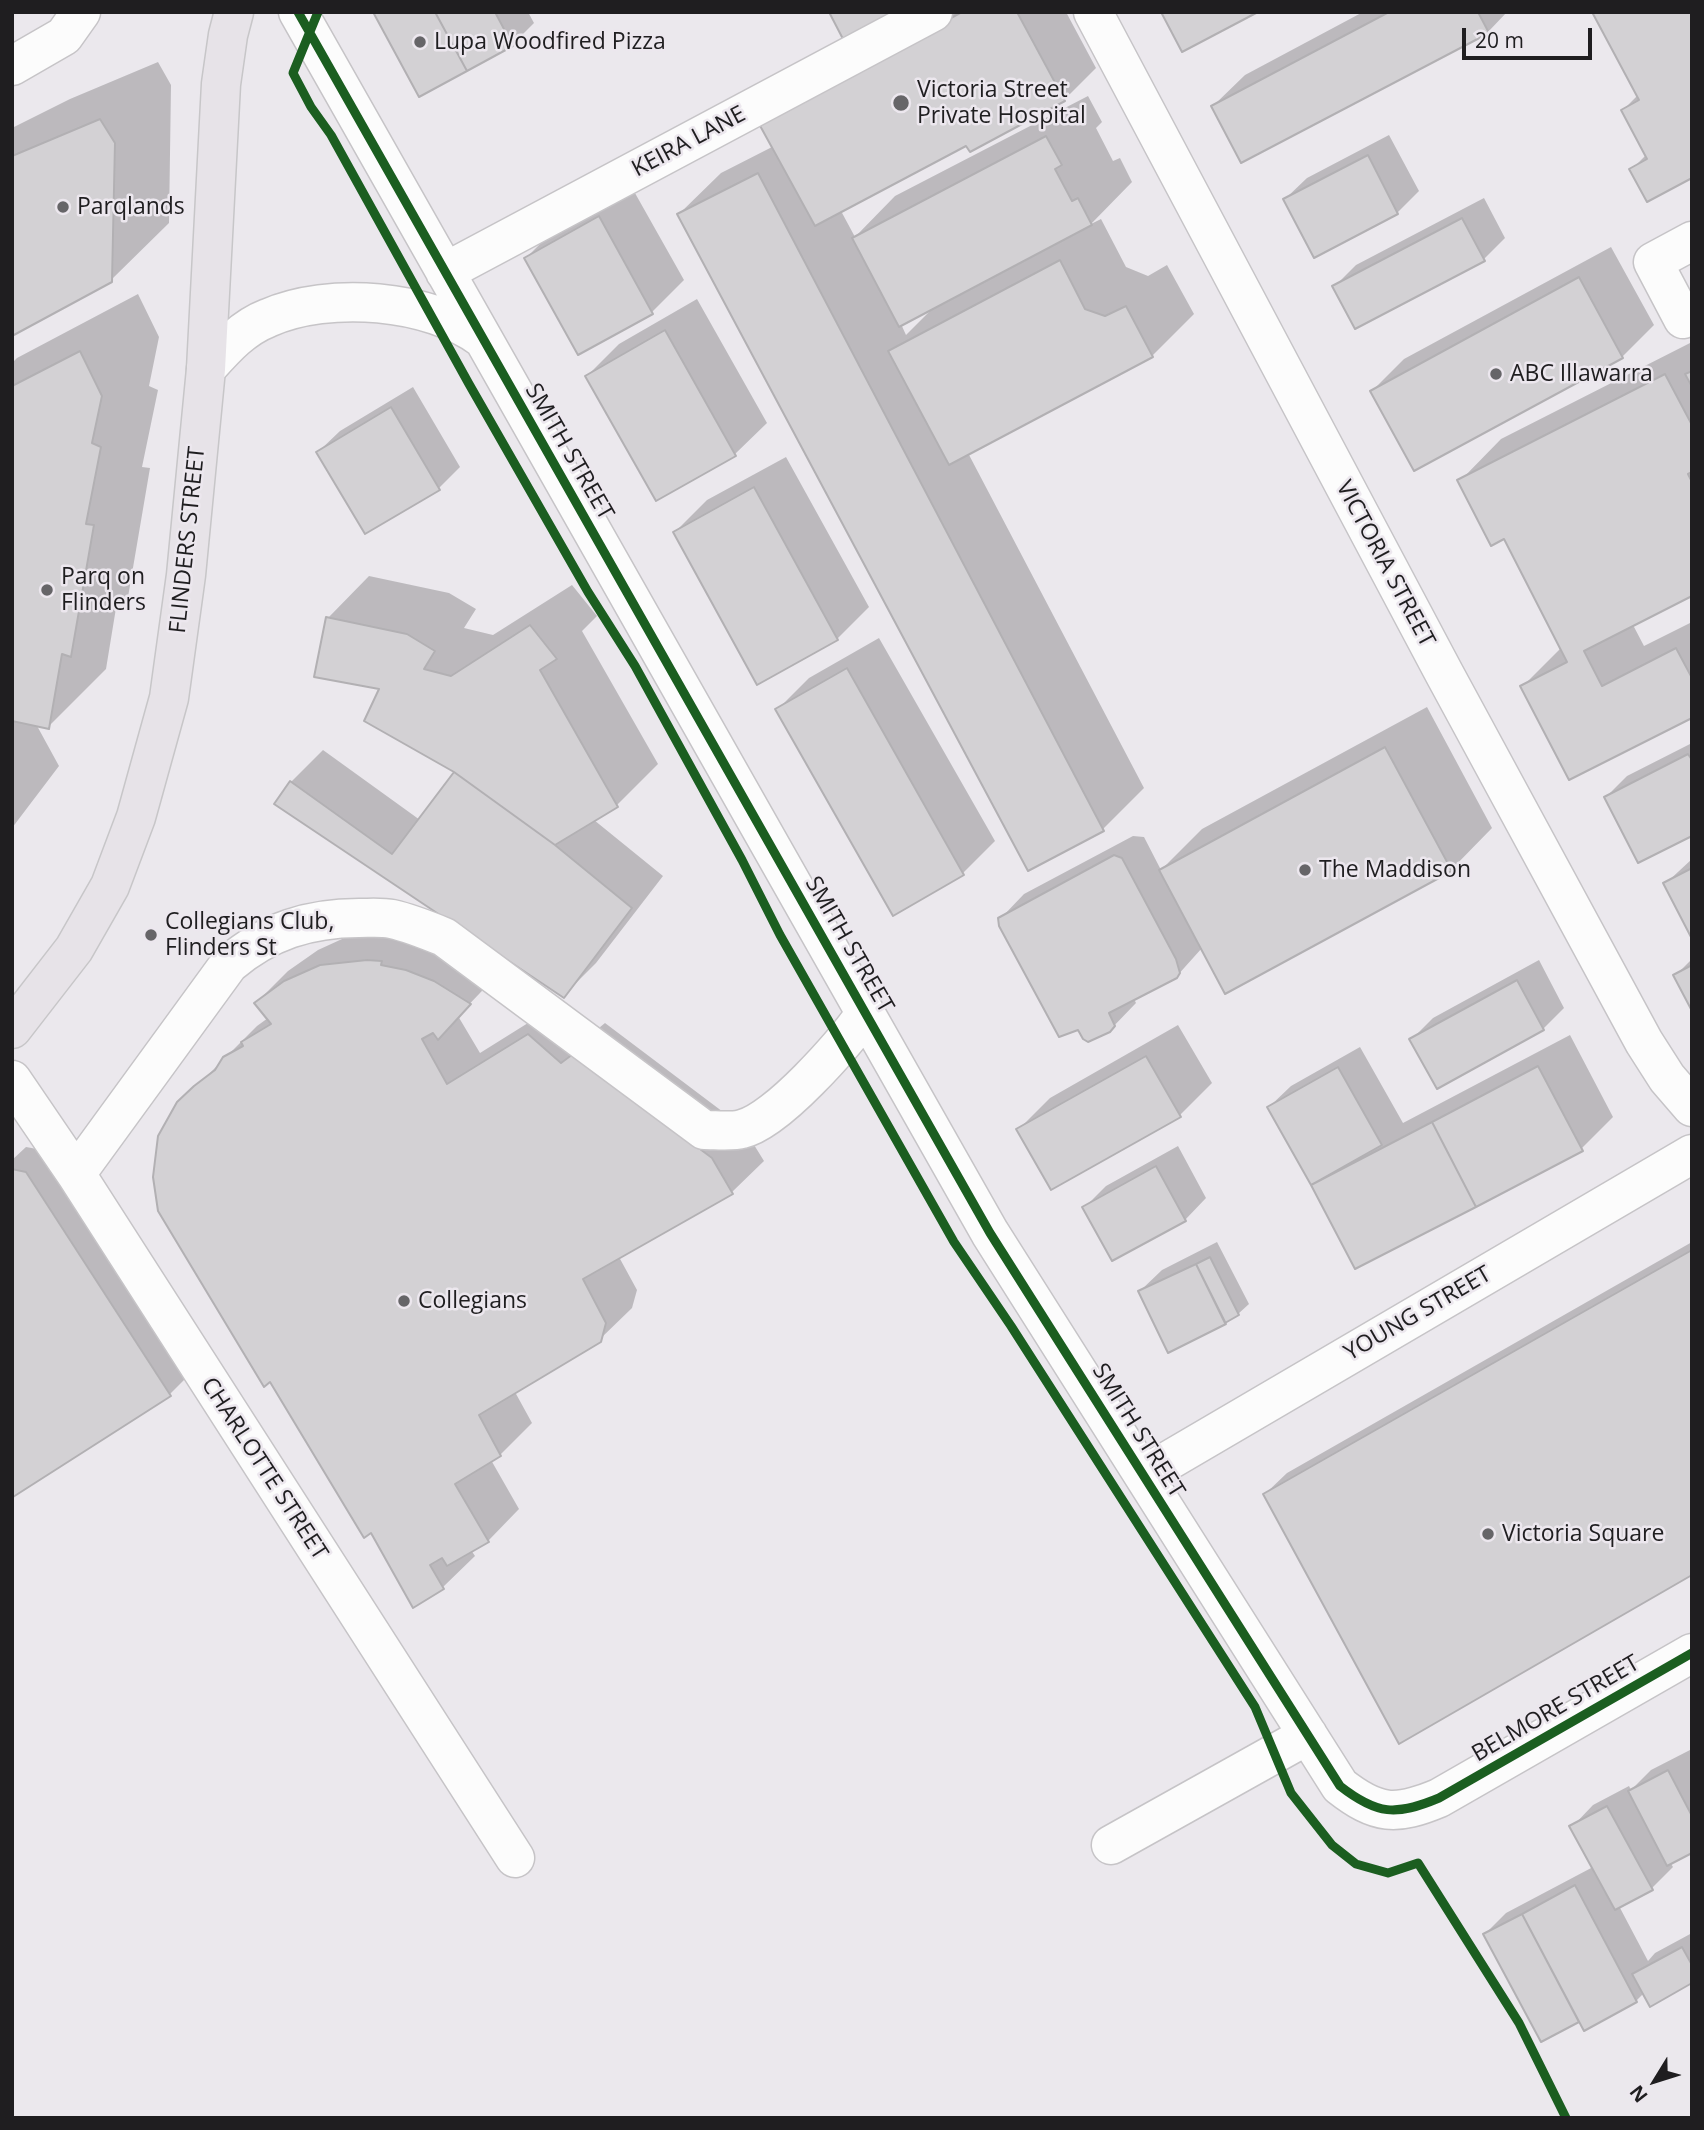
<!DOCTYPE html>
<style>
body{margin:0}
#map{position:relative;width:1704px;height:2130px;overflow:hidden;background:#ebe8ed;font-family:"Open Sans",sans-serif}
canvas{display:block}
.frame{position:absolute;inset:0;border:14px solid #1f1e20;pointer-events:none}
.north{position:absolute;left:1620px;top:2046px;width:70px;height:70px;-webkit-text-stroke:5px #ece7ee;paint-order:stroke;rotate:232deg;font-size:19px;font-weight:700;line-height:28px;text-align:center;color:#1f1e20}
.north::after{content:'';display:block;margin:auto;width:24px;height:32px;background:#1f1e20;clip-path:polygon(50% 0,100% 100%,50% 72%,0 100%)}
.scale{position:absolute;left:1462px;top:28px;width:130px;height:32px;box-sizing:border-box;border:4px solid #1f1e20;border-top:0;padding-left:9px;font-size:21px;line-height:24px;white-space:nowrap;color:#1f1e20;-webkit-text-stroke:5px #ece7ee;paint-order:stroke}
</style>
<div id="map">
<canvas width="1704" height="2130"></canvas>
<div class="frame"></div>
<div class="north">N</div>
<div class="scale">20 m</div>
</div>
<script>
const c = document.querySelector('canvas').getContext('2d');
c.lineJoin = 'round';
function fillPath(path, color) {
  c.fillStyle = color;
  c.fill(path, 'evenodd');
}
function stroke(path, color, width, dash) {
  c.strokeStyle = color;
  c.lineWidth = width;
  c.lineCap = dash ? 'butt' : 'round';
  c.setLineDash(dash || []);
  c.stroke(path);
}
function drawText(font, color, halo, rows, align = 'center') {
  c.font = font + ' "Open Sans",sans-serif';
  c.lineWidth = 5;
  c.setLineDash([]);
  c.textBaseline = 'middle';
  c.strokeStyle = halo;
  c.fillStyle = color;
  for (const [text, x, y, turn = 0] of rows) {
    c.save();
    c.translate(x, y);
    c.rotate((+turn || 0) * Math.PI / 180);
    c.textAlign = isNaN(turn) ? turn : align;
    if (halo) c.strokeText(text, 0, 0);
    c.fillText(text, 0, 0);
    c.restore();
  }
}
const shadow = new Path2D(`
 M 375,12 L 528,12 L 534,23 L 512,45 Z
 M 938,12 L 1066,12 L 1096,68 L 1064,100 L 970,150 L 966,144 L 841,211 L 855,237 L 895,196 L 1088,96 L 1102,122 L 1096,128 L 1113,161 L 1120,158 L 1132,182 L 1091,224 L 1101,219 L 1126,267 L 1148,276 L 1167,265 L 1194,314 L 1152,356 L 968,453 L 1144,788 L 1103,829 L 679,214 L 721,173 L 774,146 ZM 933,308 L 906,335 L 901,324 Z
 M 1363,12 L 1507,12 L 1488,32 L 1213,106 L 1245,75 Z
 M 1692,12 L 1648,200 L 1632,169 L 1646,155 L 1623,110 L 1638,95 Z
 M 158,62 L 171,85 L 169,223 L 111,280 L 12,334 L 12,128 L 70,99 Z
 M 1389,135 L 1419,191 L 1397,213 L 1285,199 L 1307,178 Z
 M 631,186 L 684,280 L 652,312 L 526,258 L 558,226 Z
 M 1484,198 L 1505,238 L 1484,259 L 1334,287 L 1356,265 Z
 M 1611,247 L 1654,325 L 1622,357 L 1372,391 L 1404,359 Z
 M 138,294 L 159,337 L 149,386 L 158,390 L 142,467 L 150,468 L 128,597 L 116,608 L 106,669 L 48,727 L 36,724 L 59,766 L 12,828 L 12,363 L 17,358 Z
 M 697,299 L 767,423 L 735,454 L 587,376 L 619,344 Z
 M 1692,342 L 1692,594 L 1633,625 L 1644,646 L 1692,622 L 1692,716 L 1522,687 L 1561,648 L 1504,537 L 1460,481 L 1501,439 Z
 M 413,387 L 460,467 L 439,488 L 366,531 L 318,452 L 340,431 Z
 M 786,457 L 869,607 L 837,639 L 675,532 L 707,500 Z
 M 369,576 L 449,593 L 476,609 L 464,628 L 493,635 L 572,585 L 597,616 L 582,631 L 658,764 L 617,805 L 594,820 L 663,876 L 596,963 L 564,995 L 277,803 L 291,782 L 323,750 L 420,820 L 457,771 L 382,688 L 328,618 Z
 M 879,638 L 995,841 L 963,873 L 893,913 L 777,710 L 809,678 Z
 M 1427,707 L 1492,828 L 1451,870 L 1202,948 L 1176,977 L 1134,999 L 1136,1003 L 1109,1031 L 1002,917 L 1024,894 L 1133,836 L 1144,837 L 1161,870 L 1202,829 Z
 M 1692,743 L 1692,834 L 1606,797 L 1627,776 Z
 M 1692,859 L 1692,935 L 1665,884 Z
 M 400,929 L 501,971 L 458,1016 L 480,1053 L 560,1003 L 594,1032 L 605,1023 L 743,1127 L 764,1161 L 732,1192 L 619,1257 L 637,1290 L 632,1308 L 599,1340 L 515,1392 L 532,1423 L 500,1455 L 491,1460 L 519,1509 L 488,1541 L 471,1550 L 475,1556 L 443,1587 L 372,1531 L 179,1104 L 257,1026 L 268,1018 L 256,1003 L 288,971 L 318,950 L 353,934 Z
 M 1692,959 L 1692,1008 L 1675,976 Z
 M 1539,960 L 1564,1008 L 1543,1029 L 1412,1039 L 1433,1018 Z
 M 1178,1025 L 1212,1083 L 1180,1115 L 1018,1130 L 1050,1098 Z
 M 1570,1035 L 1613,1117 L 1581,1149 L 1356,1267 L 1269,1107 L 1291,1086 L 1360,1047 L 1403,1123 Z
 M 1178,1146 L 1206,1198 L 1185,1220 L 1085,1207 L 1106,1186 Z
 M 26,1147 L 48,1151 L 191,1373 L 170,1394 L 13,1495 L 12,1160 Z
 M 1217,1242 L 1249,1304 L 1238,1314 L 1140,1291 L 1162,1270 Z
 M 1692,1242 L 1692,1573 L 1265,1494 L 1287,1473 Z
 M 1690,1750 L 1692,1754 L 1692,1851 L 1670,1862 L 1673,1867 L 1652,1888 L 1619,1906 L 1648,1961 L 1655,1953 L 1692,1933 L 1692,1981 L 1644,1993 L 1636,2001 L 1585,2028 L 1580,2020 L 1542,2040 L 1485,1934 L 1506,1913 L 1593,1867 L 1572,1827 L 1593,1805 L 1629,1786 L 1631,1790 L 1651,1770 Z`);
const building = new Path2D(`
 M 373,12 L 435,12 L 467,71 L 419,97 Z
 M 435,12 L 495,12 L 513,46 L 467,71 Z
 M 829,12 L 895,12 L 843,39 Z
 M 962,12 L 1017,12 L 1065,101 L 970,152 L 966,146 L 815,226 L 758,122 Z
 M 1161,12 L 1258,12 L 1182,52 Z
 M 1389,12 L 1478,12 L 1489,33 L 1241,163 L 1211,106 Z
 M 1592,12 L 1692,12 L 1692,178 L 1647,202 L 1629,169 L 1647,159 L 1621,110 L 1639,100 Z
 M 100,119 L 115,143 L 112,282 L 12,336 L 12,156 Z
 M 1046,136 L 1062,165 L 1055,169 L 1072,201 L 1078,198 L 1092,225 L 899,327 L 852,238 Z
 M 1368,155 L 1398,214 L 1314,258 L 1283,199 Z
 M 758,173 L 1104,831 L 1028,871 L 677,214 Z
 M 599,216 L 653,314 L 578,355 L 524,258 Z
 M 1462,218 L 1485,261 L 1355,329 L 1332,286 Z
 M 1060,260 L 1085,309 L 1105,316 L 1126,306 L 1153,357 L 949,465 L 888,351 Z
 M 1579,277 L 1623,358 L 1414,471 L 1370,391 Z
 M 665,330 L 736,456 L 656,501 L 585,376 Z
 M 80,351 L 102,396 L 92,443 L 101,447 L 86,524 L 94,525 L 71,657 L 62,654 L 49,729 L 12,721 L 12,386 Z
 M 1692,371 L 1692,387 L 1685,374 Z
 M 1665,374 L 1692,425 L 1692,472 L 1688,474 L 1692,482 L 1692,596 L 1584,651 L 1602,686 L 1676,648 L 1692,678 L 1692,718 L 1569,780 L 1520,686 L 1567,662 L 1504,539 L 1491,546 L 1457,480 Z
 M 391,407 L 440,490 L 365,534 L 316,452 Z
 M 754,487 L 838,640 L 757,685 L 673,532 Z
 M 326,617 L 407,634 L 435,651 L 424,669 L 451,676 L 530,625 L 557,659 L 540,670 L 618,807 L 555,845 L 454,772 L 364,721 L 379,689 L 314,677 Z
 M 847,668 L 964,875 L 893,916 L 775,709 Z
 M 1385,747 L 1452,871 L 1225,994 L 1159,870 Z
 M 1688,754 L 1692,760 L 1692,836 L 1638,863 L 1604,797 Z
 M 454,772 L 555,845 L 632,908 L 564,998 L 274,804 L 290,781 L 392,854 Z
 M 1114,855 L 1122,858 L 1176,959 L 1180,973 L 1177,978 L 1109,1013 L 1115,1026 L 1110,1032 L 1088,1042 L 1083,1039 L 1078,1030 L 1059,1037 L 999,926 L 998,918 Z
 M 1692,868 L 1692,939 L 1663,883 Z
 M 367,960 L 382,961 L 381,965 L 406,970 L 434,981 L 471,1004 L 438,1040 L 433,1033 L 422,1039 L 447,1084 L 528,1034 L 561,1063 L 573,1054 L 712,1158 L 733,1194 L 583,1279 L 606,1323 L 601,1342 L 479,1415 L 501,1456 L 455,1484 L 489,1542 L 447,1566 L 442,1558 L 430,1565 L 444,1589 L 413,1608 L 371,1533 L 364,1538 L 270,1382 L 264,1387 L 158,1211 L 153,1177 L 158,1136 L 177,1102 L 194,1086 L 215,1070 L 223,1057 L 243,1046 L 241,1042 L 271,1024 L 254,1003 L 284,981 L 320,965 Z
 M 1692,965 L 1692,1011 L 1673,975 Z
 M 1517,980 L 1544,1030 L 1437,1089 L 1409,1039 Z
 M 1146,1056 L 1181,1117 L 1051,1190 L 1016,1129 Z
 M 1538,1066 L 1583,1151 L 1476,1207 L 1432,1122 Z
 M 1338,1067 L 1382,1145 L 1311,1185 L 1267,1107 Z
 M 1432,1122 L 1476,1207 L 1355,1269 L 1311,1185 Z
 M 1156,1166 L 1186,1221 L 1112,1261 L 1082,1207 Z
 M 12,1169 L 26,1172 L 171,1396 L 13,1497 Z
 M 1692,1250 L 1692,1575 L 1399,1744 L 1263,1494 Z
 M 1210,1257 L 1239,1315 L 1225,1323 L 1196,1264 Z
 M 1196,1264 L 1226,1324 L 1168,1353 L 1138,1291 Z
 M 1668,1770 L 1692,1816 L 1692,1853 L 1667,1866 L 1628,1791 Z
 M 1607,1806 L 1653,1890 L 1615,1910 L 1569,1826 Z
 M 1575,1885 L 1637,2002 L 1584,2031 L 1522,1914 Z
 M 1522,1914 L 1579,2022 L 1541,2042 L 1483,1934 Z
 M 1682,1947 L 1692,1965 L 1692,1983 L 1650,2007 L 1632,1974 Z`);
const minor = new Path2D(`
 M 298,12 L 990,1233 L 1340,1786 C 1377,1815 1396,1816 1439,1798 L 1692,1653
 M 1093,12 L 1444,673 L 1644,1042 L 1667,1078 L 1692,1107
 M 12,66 L 64,36 L 81,12
 M 1692,241 L 1653,262 L 1683,319 L 1692,314
 M 445,272 L 933,12
 M 206,369 C 224,349 242,328 268,318 C 329,291 430,299 483,339
 M 12,1080 L 76,1174 L 515,1858
 M 76,1174 L 229,964 C 268,931 309,918 359,918 C 370,918 382,917 392,919 C 410,923 427,930 444,937 L 704,1130 C 716,1130 731,1132 742,1129 C 777,1121 844,1044 865,1014
 M 1144,1475 L 1692,1154
 M 1111,1845 L 1308,1735`);
const major = new Path2D(`
 M 12,1029 L 74,949 L 110,886 L 136,817 L 169,698 L 186,575 L 206,369 L 221,84 L 228,35 L 234,12`);
const cycleway = new Path2D(`
 M 298,12 L 990,1233 L 1340,1786 C 1377,1815 1396,1816 1439,1798 L 1692,1653
 M 318,12 L 293,73 L 311,107 L 331,135 L 469,384 L 588,592 L 635,666 L 742,860 L 780,935 L 954,1242 L 1011,1326 L 1255,1707 L 1291,1793 L 1332,1845 L 1356,1864 L 1388,1873 L 1418,1863 L 1519,2023 L 1566,2118`);
const markers = [
 [420,42,7,"#666568"],
 [901,103,9,"#666568"],
 [63,207,7,"#666568"],
 [1496,374,7,"#666568"],
 [47,590,7,"#666568"],
 [1305,870,7,"#666568"],
 [151,935,7,"#666568"],
 [404,1301,7,"#666568"],
 [1488,1534,7,"#666568"]
];
const poiNames = [
 ["Lupa Woodfired Pizza",434,42],
 ["Victoria Street",917,90],
 ["Private Hospital",917,116],
 ["Parqlands",77,207],
 ["ABC Illawarra",1510,374],
 ["Parq on",61,577],
 ["Flinders",61,603],
 ["The Maddison",1319,870],
 ["Collegians Club,",165,922],
 ["Flinders St",165,948],
 ["Collegians",418,1301],
 ["Victoria Square",1502,1534]
];
const streetNames = [
 ["KEIRA LANE",689,142,-28],
 ["SMITH STREET",569,452,60],
 ["FLINDERS STREET",188,540,-84],
 ["VICTORIA STREET",1385,564,62],
 ["SMITH STREET",849,945,60],
 ["YOUNG STREET",1418,1314,-30],
 ["SMITH STREET",1138,1431,58],
 ["CHARLOTTE STREET",264,1469,57],
 ["BELMORE STREET",1556,1709,-30]
];
fillPath(shadow, '#0003');
fillPath(building, '#d3d1d4');
stroke(building, '#b2b0b3', 2);
stroke(minor, '#c6c4c7', 41);
stroke(major, '#c7c6c8', 41);
stroke(minor, '#fcfcfc', 38);
stroke(major, '#e7e3e8', 38);
stroke(cycleway, '#1b5e20', 9);
for (const [x, y, r, color] of markers) {
  const dot = new Path2D();
  dot.arc(x, y, r, 0, 2 * Math.PI);
  c.fillStyle = color;
  c.fill(dot);
  stroke(dot, '#ece7ee', 2.5);
}
drawText('23px', '#1f1e20', '#ece7ee', poiNames, 'left');
drawText('23px', '#1f1e20', '#ece7ee', streetNames);
</script>
